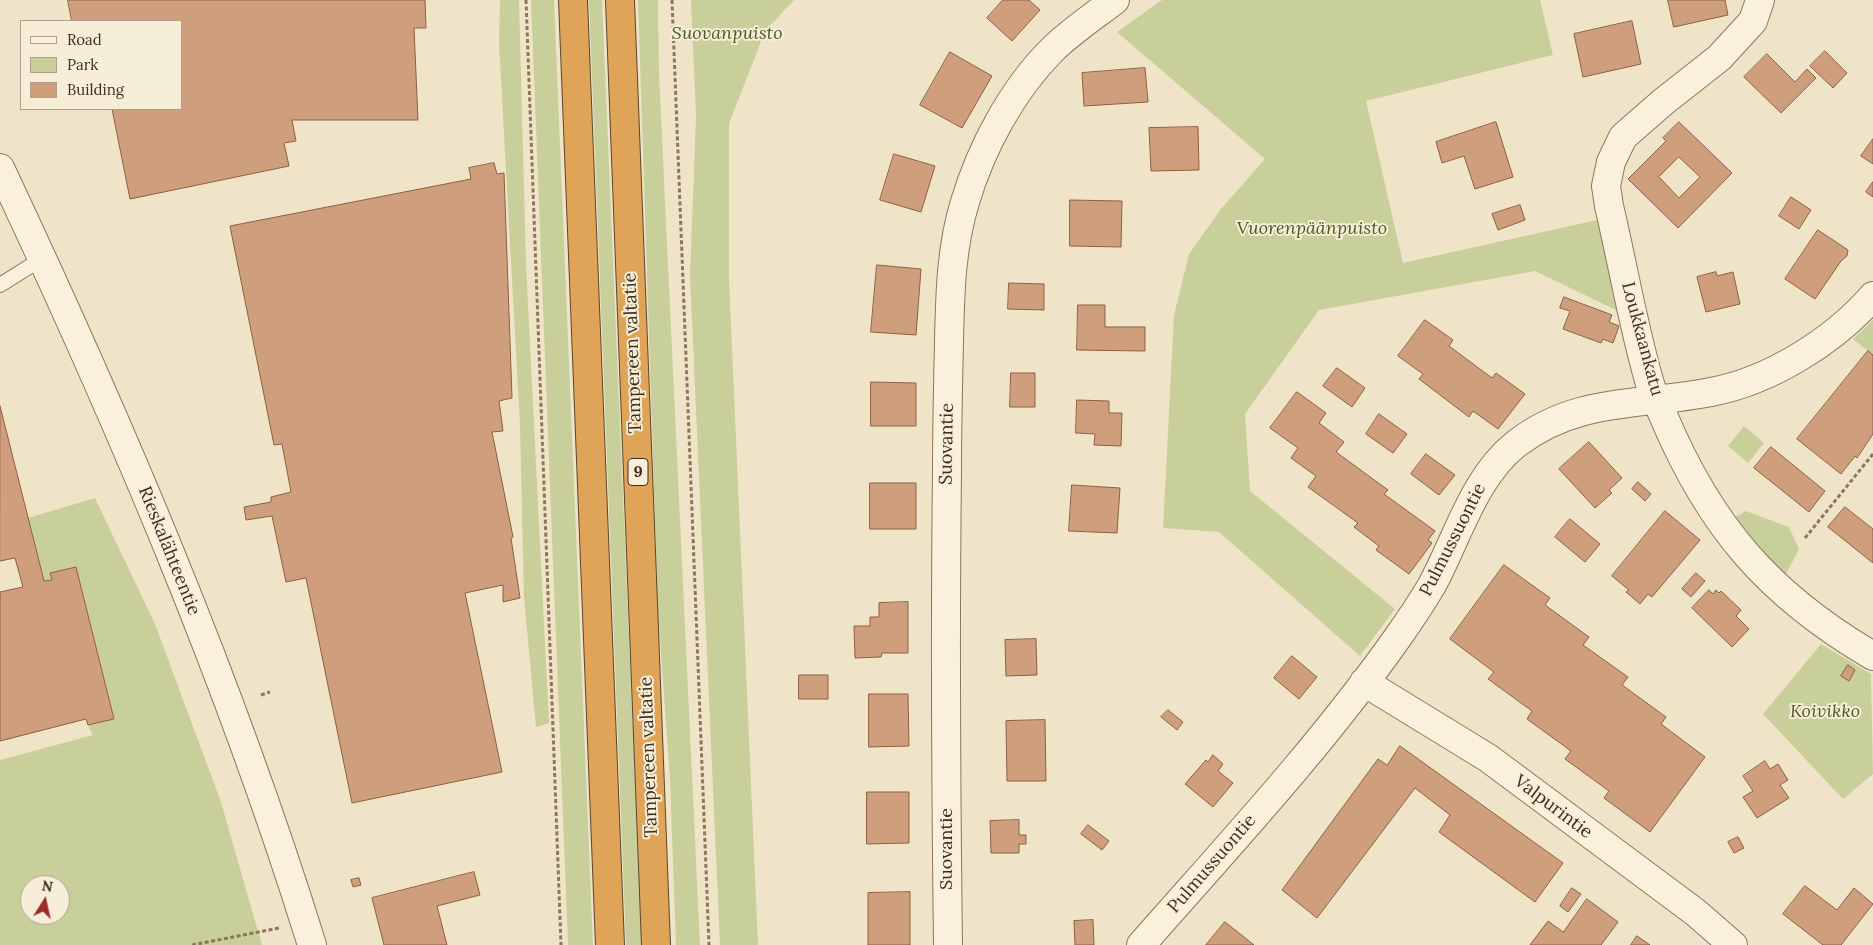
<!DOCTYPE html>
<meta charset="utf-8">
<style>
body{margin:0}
#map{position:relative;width:1873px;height:945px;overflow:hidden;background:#f0e4c8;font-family:Lora,serif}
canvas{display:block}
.legend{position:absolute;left:20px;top:20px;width:162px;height:90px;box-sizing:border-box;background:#f7eed8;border:1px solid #ada18e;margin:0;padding:6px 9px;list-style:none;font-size:15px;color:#3d2e20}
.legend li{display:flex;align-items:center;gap:10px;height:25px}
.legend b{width:25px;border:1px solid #ada18e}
.north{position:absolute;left:20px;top:875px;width:50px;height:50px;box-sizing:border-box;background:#f7eed8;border:1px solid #ada18e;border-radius:50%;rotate:10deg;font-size:14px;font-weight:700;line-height:20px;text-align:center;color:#3d2e20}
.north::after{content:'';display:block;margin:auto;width:18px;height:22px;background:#9e2a2b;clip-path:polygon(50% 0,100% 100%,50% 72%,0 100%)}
</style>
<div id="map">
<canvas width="1873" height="945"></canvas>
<ul class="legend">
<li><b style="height:6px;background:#faf1dc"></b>Road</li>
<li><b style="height:14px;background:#c9cf9b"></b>Park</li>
<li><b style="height:14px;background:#cf9f7d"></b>Building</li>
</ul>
<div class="north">N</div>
</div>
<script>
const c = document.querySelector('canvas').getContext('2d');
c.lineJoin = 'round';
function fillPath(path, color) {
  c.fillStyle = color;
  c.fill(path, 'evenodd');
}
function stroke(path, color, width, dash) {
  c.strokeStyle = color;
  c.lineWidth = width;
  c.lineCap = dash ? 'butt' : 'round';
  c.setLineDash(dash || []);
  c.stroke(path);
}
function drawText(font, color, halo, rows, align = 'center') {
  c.font = font + ' Lora,serif';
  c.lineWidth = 4;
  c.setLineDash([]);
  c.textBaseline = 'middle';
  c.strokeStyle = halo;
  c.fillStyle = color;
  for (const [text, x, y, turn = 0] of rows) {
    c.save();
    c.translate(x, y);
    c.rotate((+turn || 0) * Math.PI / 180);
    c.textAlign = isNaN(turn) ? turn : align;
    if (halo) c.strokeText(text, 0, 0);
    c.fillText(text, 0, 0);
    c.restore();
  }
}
const green = new Path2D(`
 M 500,0 L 519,0 L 526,264 L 549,723 L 536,727 L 524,598 L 520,425 L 499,43 Z
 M 531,0 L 554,0 L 593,945 L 568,945 Z
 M 589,0 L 602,0 L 642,945 L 626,945 Z
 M 638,0 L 658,0 L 659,73 L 700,945 L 676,945 L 670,779 L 658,613 Z
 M 691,0 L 794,0 L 765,31 L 729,124 L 729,278 L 758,945 L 720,945 L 690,276 L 696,117 Z
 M 1162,0 L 1540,0 L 1553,55 L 1366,101 L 1403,263 L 1602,219 L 1620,312 L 1535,271 L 1319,310 L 1245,414 L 1250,491 L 1395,609 L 1360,656 L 1219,532 L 1163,528 L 1174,315 L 1189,254 L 1221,209 L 1265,159 L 1117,32 Z
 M 1873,320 L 1873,355 L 1853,339 Z
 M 1744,426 L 1764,443 L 1748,463 L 1728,446 Z
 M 95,498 L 155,624 L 221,802 L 262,945 L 0,945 L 0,760 L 93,735 L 88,725 L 114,719 L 76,567 L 51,573 L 52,580 L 44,581 L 28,518 ZM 30,885 L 60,885 L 60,915 L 30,915 Z
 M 1746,511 L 1789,527 L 1799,549 L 1785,576 L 1755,546 L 1733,518 Z
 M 1821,644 L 1871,674 L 1873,774 L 1843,799 L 1763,714 Z`);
const building = new Path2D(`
 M 68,0 L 425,0 L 426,28 L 414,28 L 418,120 L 292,120 L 296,141 L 284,143 L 289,166 L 130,199 L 112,109 L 181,109 L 181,21 L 72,21 Z
 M 1003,0 L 1029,0 L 1040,10 L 1012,41 L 987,18 Z
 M 1668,0 L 1725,0 L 1728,15 L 1674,27 Z
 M 1632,21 L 1641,64 L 1583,77 L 1574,34 Z
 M 1825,51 L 1847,73 L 1833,88 L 1810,66 Z
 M 950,52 L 992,76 L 962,128 L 920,105 Z
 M 1767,54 L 1795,82 L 1807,69 L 1816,78 L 1781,113 L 1744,77 Z
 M 1145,68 L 1148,102 L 1084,106 L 1082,73 Z
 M 1496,122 L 1513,177 L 1475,189 L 1464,156 L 1442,163 L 1436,142 Z
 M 1679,122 L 1732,173 L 1678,228 L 1628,179 L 1666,141 L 1663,138 ZM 1679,157 L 1700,177 L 1679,198 L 1659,177 Z
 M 1198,127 L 1199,170 L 1151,171 L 1149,128 Z
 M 1873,139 L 1873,164 L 1861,156 Z
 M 894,154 L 935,166 L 921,212 L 880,200 Z
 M 494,163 L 497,174 L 504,173 L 512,398 L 499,401 L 503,431 L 492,432 L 513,537 L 511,538 L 520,598 L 503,602 L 503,585 L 465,593 L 502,772 L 352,803 L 306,578 L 286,582 L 272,516 L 246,520 L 244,507 L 271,502 L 271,497 L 291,492 L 282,444 L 274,445 L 230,226 L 471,179 L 469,168 Z
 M 1873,182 L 1873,197 L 1866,192 Z
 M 1791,197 L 1811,210 L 1799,229 L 1779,216 Z
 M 1070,200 L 1122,201 L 1121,247 L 1070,246 Z
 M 1520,205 L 1525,220 L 1498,230 L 1492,214 Z
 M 1818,230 L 1848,250 L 1847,256 L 1841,261 L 1815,299 L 1785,279 Z
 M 877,265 L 921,269 L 916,335 L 871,332 Z
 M 1716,272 L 1717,276 L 1733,272 L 1740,304 L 1706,312 L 1697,277 Z
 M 1009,283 L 1044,284 L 1044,310 L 1008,309 Z
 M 1564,297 L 1612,315 L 1609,322 L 1619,326 L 1613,343 L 1603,339 L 1601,343 L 1563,329 L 1570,311 L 1560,308 Z
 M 1078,305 L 1105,305 L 1105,327 L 1145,327 L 1145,351 L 1077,350 Z
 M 1425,320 L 1453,340 L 1449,346 L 1492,378 L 1496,373 L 1525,394 L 1498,429 L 1473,411 L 1469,417 L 1419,379 L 1423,374 L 1398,356 Z
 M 1868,351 L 1873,355 L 1873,434 L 1857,458 L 1855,456 L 1841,474 L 1797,439 Z
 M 1337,368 L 1365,388 L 1352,407 L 1323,386 Z
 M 1011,373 L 1035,373 L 1035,407 L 1010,407 Z
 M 871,382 L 916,383 L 916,426 L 871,426 Z
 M 1297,392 L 1326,413 L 1319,423 L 1344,442 L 1336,452 L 1388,490 L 1384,494 L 1435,531 L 1428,540 L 1432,543 L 1409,574 L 1376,550 L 1379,546 L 1354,527 L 1358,523 L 1308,487 L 1316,476 L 1291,458 L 1298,448 L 1270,428 Z
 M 1077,400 L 1109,401 L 1109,413 L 1122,413 L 1121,446 L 1094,445 L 1095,434 L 1076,433 Z
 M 0,406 L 44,581 L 52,580 L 50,573 L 76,567 L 114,719 L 88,725 L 86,719 L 0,741 L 0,592 L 23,587 L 15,558 L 0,561 Z
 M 1379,414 L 1407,434 L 1393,453 L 1366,434 Z
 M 1589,442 L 1622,478 L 1609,490 L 1612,493 L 1595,508 L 1559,469 Z
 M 1771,447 L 1825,491 L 1809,512 L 1754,468 Z
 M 1426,454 L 1455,475 L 1439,495 L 1411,474 Z
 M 1638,482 L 1651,494 L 1645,501 L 1632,489 Z
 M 870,483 L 916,483 L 916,529 L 870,529 Z
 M 1072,485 L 1120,488 L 1117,533 L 1069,531 Z
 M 1845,507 L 1873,529 L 1873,563 L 1828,527 Z
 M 1665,511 L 1700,540 L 1652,597 L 1648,594 L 1640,604 L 1626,592 L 1629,590 L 1612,576 Z
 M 1570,519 L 1600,544 L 1585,562 L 1555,537 Z
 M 1504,565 L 1550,598 L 1545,605 L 1589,637 L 1583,645 L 1628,677 L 1622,685 L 1666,717 L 1661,724 L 1705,757 L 1650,832 L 1604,798 L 1609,791 L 1565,759 L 1571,751 L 1527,719 L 1532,711 L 1488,679 L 1494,672 L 1450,639 Z
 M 1696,573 L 1705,581 L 1691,597 L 1682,589 Z
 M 1709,590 L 1713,594 L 1716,590 L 1719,593 L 1721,591 L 1741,610 L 1736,616 L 1749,629 L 1732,647 L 1692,608 Z
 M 908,602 L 908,653 L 882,653 L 881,657 L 855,658 L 854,626 L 870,626 L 870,617 L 879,617 L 879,603 Z
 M 1036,639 L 1037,675 L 1006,676 L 1005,640 Z
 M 1292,656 L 1317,677 L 1299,699 L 1274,678 Z
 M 1848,665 L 1855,670 L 1849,681 L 1841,676 Z
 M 799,675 L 828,675 L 828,699 L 799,699 Z
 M 869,694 L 908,694 L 909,746 L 869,747 Z
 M 1168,710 L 1183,722 L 1177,730 L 1161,717 Z
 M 1045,720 L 1046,781 L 1007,781 L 1006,721 Z
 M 1400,746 L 1563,863 L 1535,902 L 1439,832 L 1450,815 L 1415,788 L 1317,918 L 1282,890 L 1378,759 L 1387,765 Z
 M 1213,755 L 1223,764 L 1218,771 L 1233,783 L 1213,807 L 1185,784 L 1206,760 L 1208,762 Z
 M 1765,761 L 1770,769 L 1778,764 L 1788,780 L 1780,785 L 1789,798 L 1757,818 L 1743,797 L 1753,791 L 1743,776 Z
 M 867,792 L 909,792 L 909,843 L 867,844 Z
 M 1019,820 L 1019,835 L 1026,835 L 1026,844 L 1019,844 L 1019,853 L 991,853 L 990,821 Z
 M 1088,825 L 1109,841 L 1102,850 L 1081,834 Z
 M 1738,837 L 1744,848 L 1734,853 L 1728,842 Z
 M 474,872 L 480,895 L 437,906 L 447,945 L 384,945 L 372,898 Z
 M 359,878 L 361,885 L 353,887 L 351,880 Z
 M 1805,886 L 1837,910 L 1854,888 L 1873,904 L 1841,945 L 1823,945 L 1783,914 Z
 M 1572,888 L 1581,894 L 1568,912 L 1560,906 Z
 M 910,892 L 910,945 L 868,945 L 868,893 Z
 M 1587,899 L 1618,922 L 1601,945 L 1530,945 L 1548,921 L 1563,932 Z
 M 1093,920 L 1094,945 L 1075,945 L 1074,921 Z
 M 1225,922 L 1254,945 L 1206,945 Z
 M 1637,936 L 1650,945 L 1631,945 Z`);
const path = new Path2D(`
 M 526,0 L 561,945
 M 672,0 L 709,945
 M 1805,538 L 1873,454
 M 261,695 L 270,692
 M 192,945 L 279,928`);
const lane = new Path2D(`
 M 0,285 L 43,258`);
const street = new Path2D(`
 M 1760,0 L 1753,21 L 1719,58 L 1663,102 L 1623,137 L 1611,162 L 1606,186 L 1609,206 C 1623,265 1633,326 1650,384 C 1653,395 1659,405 1663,415 C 1710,527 1769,595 1873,656
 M 0,168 C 119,421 229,678 312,945
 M 1364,682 L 1488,758 L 1695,912 L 1733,945
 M 948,945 C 946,787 945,630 947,472 C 947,428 948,385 949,341 C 950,294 951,247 965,202 C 981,148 1012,90 1052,50 C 1070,32 1094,16 1115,0
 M 1141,945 C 1229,845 1321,746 1398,637 C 1410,620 1422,602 1432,585 C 1457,539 1474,477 1516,444 C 1576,397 1640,406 1711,392 C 1770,381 1834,341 1873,296`);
const highway = new Path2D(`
 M 573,0 L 610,945
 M 620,0 L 656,945`);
const shields = [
 [638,472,20]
];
const shieldNames = [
 ["9",638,472]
];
const parkNames = [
 ["Suovanpuisto",727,34],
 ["Vuorenpäänpuisto",1312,229],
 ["Koivikko",1825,712]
];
const streetNames = [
 ["Loukkaankatu",1642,339,75],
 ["Tampereen valtatie",633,353,-92],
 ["Suovantie",947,444,-89],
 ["Pulmussuontie",1453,540,-63],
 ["Rieskalähteentie",169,551,68],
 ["Tampereen valtatie",649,757,-92],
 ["Valpurintie",1553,807,37],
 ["Suovantie",947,849,-90],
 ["Pulmussuontie",1212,864,-49]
];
fillPath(green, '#c9cf9b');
fillPath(building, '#cf9f7d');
stroke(building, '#8d5f41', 1);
stroke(lane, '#8d765c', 16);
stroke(street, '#8d765c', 30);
stroke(highway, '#5b4430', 30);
stroke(path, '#8d765c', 3, [4, 2.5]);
stroke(lane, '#faf1dc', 14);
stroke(street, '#faf1dc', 28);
stroke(highway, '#e0a458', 28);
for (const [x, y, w] of shields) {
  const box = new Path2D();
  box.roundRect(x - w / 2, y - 13.5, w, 27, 4);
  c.fillStyle = '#f7eed8';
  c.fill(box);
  stroke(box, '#3d2e20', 1);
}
drawText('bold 16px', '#3d2e20', null, shieldNames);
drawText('italic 18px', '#4d5a26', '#f7eed8', parkNames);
drawText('18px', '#3d2e20', '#f7eed8', streetNames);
</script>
